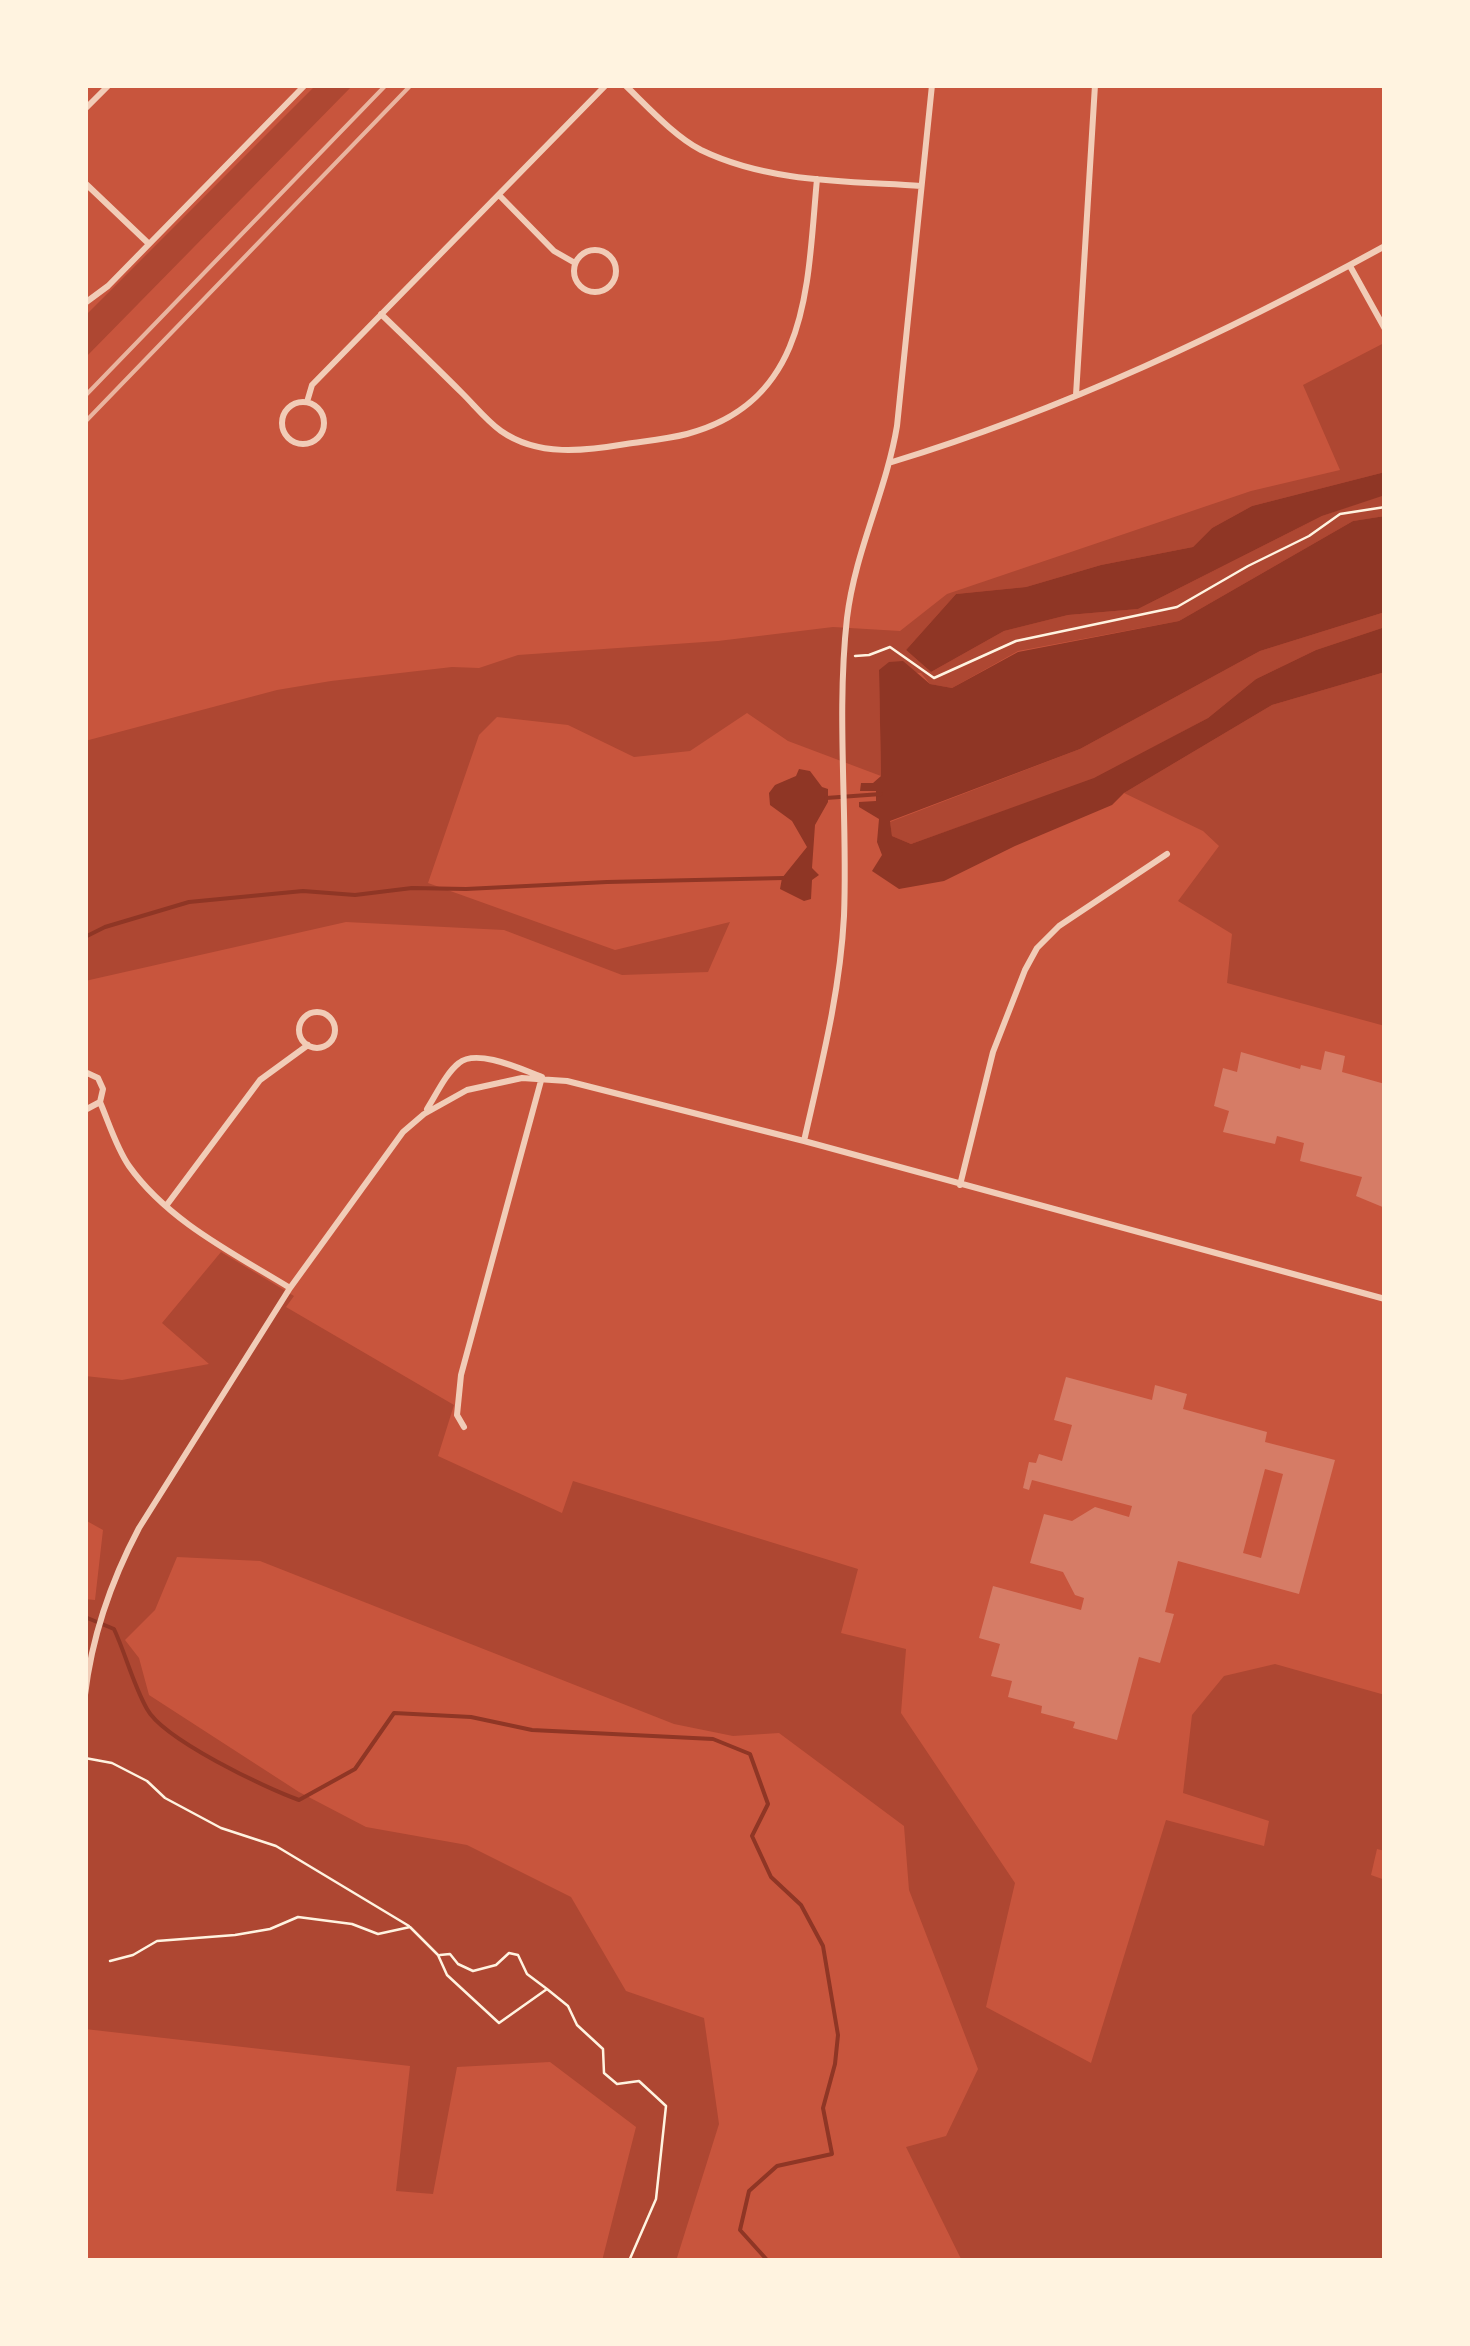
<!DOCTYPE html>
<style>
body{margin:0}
#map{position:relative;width:1470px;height:2346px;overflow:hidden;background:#c8553d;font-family:Ubuntu,sans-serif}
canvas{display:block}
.frame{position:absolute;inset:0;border:88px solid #fff3e0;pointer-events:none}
</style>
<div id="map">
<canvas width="1470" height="2346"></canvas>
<div class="frame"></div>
</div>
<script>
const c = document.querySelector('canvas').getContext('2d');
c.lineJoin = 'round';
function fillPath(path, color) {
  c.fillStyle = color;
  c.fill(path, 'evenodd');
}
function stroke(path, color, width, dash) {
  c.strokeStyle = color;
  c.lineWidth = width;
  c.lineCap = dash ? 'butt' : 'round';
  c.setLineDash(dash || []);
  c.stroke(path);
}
const green = new Path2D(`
 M 316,85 L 353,85 L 85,358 L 85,316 Z
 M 1384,343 L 1385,472 L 1252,506 L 1212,528 L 1193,547 L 1101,565 L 1026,587 L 956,594 L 906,650 L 931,672 L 1004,631 L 1068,615 L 1138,609 L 1322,516 L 1381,495 L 1385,495 L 1385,516 L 1353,521 L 1179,621 L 1018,651 L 952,688 L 930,684 L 921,673 L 879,670 L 881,776 L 788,741 L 747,713 L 690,751 L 634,757 L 568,725 L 497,717 L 479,735 L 428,883 L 615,950 L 730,922 L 708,972 L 622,975 L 504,930 L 346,922 L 85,981 L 85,741 L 277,690 L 331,681 L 452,667 L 479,668 L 518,655 L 718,641 L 833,627 L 900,631 L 947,594 L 1251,491 L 1340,470 L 1303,385 Z
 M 1385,612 L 1385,627 L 1316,650 L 1256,679 L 1208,718 L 1094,779 L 911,844 L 892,836 L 890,822 L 1080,749 L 1260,651 Z
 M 1385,672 L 1385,1026 L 1227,983 L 1232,934 L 1178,901 L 1219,846 L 1203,831 L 1124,793 L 1272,705 Z
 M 221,1252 L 294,1296 L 286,1307 L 454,1405 L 438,1456 L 562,1513 L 573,1481 L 858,1569 L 841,1633 L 906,1649 L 901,1713 L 1015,1883 L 986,2007 L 1091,2063 L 1166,1820 L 1264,1846 L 1269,1821 L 1183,1793 L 1192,1715 L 1224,1676 L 1275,1664 L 1385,1695 L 1385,1851 L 1377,1849 L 1371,1875 L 1385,1880 L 1385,2261 L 962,2261 L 906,2147 L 946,2136 L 978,2069 L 909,1890 L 904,1826 L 779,1733 L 733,1736 L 674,1724 L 260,1561 L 177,1557 L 155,1610 L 125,1640 L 139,1658 L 149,1695 L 299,1792 L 366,1827 L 467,1845 L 571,1897 L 626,1991 L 704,2018 L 719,2124 L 676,2261 L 602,2261 L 636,2127 L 550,2062 L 457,2067 L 433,2194 L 396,2191 L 410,2066 L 85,2029 L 85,1599 L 95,1600 L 103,1530 L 85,1520 L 85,1376 L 122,1380 L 209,1364 L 162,1323 Z`);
const water = new Path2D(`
 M 1385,472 L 1385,495 L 1322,516 L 1138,609 L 1068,615 L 1004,631 L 931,672 L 906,650 L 956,594 L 1026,587 L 1101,565 L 1193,547 L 1212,528 L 1252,506 Z
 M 1385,516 L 1385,612 L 1260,651 L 1080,749 L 890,821 L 892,836 L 911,844 L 1094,778 L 1208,718 L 1256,679 L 1316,650 L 1385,627 L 1385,672 L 1272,705 L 1124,793 L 1112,805 L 1015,846 L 944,881 L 899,889 L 872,871 L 882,855 L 877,842 L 879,819 L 859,807 L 859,802 L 876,801 L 876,791 L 860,791 L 861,783 L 873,783 L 881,776 L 879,670 L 889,662 L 903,661 L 930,684 L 952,688 L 1018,652 L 1179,621 L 1353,521 Z
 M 799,769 L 810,771 L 822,787 L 828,789 L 828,802 L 815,825 L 812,868 L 819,875 L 812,880 L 811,899 L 804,901 L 780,889 L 782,878 L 807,847 L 792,821 L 770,805 L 769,793 L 775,785 L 796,776 Z`);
const stream = new Path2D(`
 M 826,798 L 881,794
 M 85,937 L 105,927 L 189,902 L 303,891 L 355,895 L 412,888 L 466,889 L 607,882 L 784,878
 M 85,1617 L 114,1629 C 126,1655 133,1684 147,1709 C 163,1739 265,1788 299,1800 L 355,1769 L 394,1713 L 471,1717 L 532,1730 L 713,1739 L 750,1754 L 768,1804 L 752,1836 L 771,1877 L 801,1905 L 823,1946 L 838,2035 L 835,2064 L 823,2108 L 832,2154 L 777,2166 L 749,2191 L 740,2230 L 768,2261`);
const building = new Path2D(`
 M 1325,1051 L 1345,1056 L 1342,1072 L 1385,1084 L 1385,1208 L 1356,1196 L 1362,1177 L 1300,1161 L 1304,1143 L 1277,1136 L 1275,1144 L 1223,1132 L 1229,1111 L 1214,1106 L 1223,1068 L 1237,1072 L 1241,1052 L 1300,1069 L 1301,1065 L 1321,1070 Z
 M 1066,1377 L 1152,1400 L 1155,1385 L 1187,1394 L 1183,1409 L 1267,1432 L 1265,1442 L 1335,1460 L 1299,1594 L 1178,1561 L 1165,1612 L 1174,1614 L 1160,1663 L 1139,1657 L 1117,1740 L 1073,1728 L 1075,1722 L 1041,1713 L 1042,1706 L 1008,1697 L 1012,1681 L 991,1676 L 1000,1644 L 979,1638 L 993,1586 L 1081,1610 L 1084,1598 L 1075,1595 L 1063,1572 L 1030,1563 L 1044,1514 L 1072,1521 L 1095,1507 L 1129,1517 L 1132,1506 L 1032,1480 L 1029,1490 L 1023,1488 L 1029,1462 L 1036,1463 L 1039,1454 L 1062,1461 L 1072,1425 L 1054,1420 ZM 1265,1469 L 1283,1474 L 1261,1558 L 1243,1553 Z`);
const path = new Path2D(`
 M 855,656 L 869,655 L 890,647 L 934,678 L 1016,641 L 1177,607 L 1248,566 L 1309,536 L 1340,514 L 1385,507
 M 85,1758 L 112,1763 L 147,1781 L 165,1798 L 221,1828 L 276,1846 L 409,1926
 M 440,1955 L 450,1954 L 458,1964 L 473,1971 L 496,1965 L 509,1953 L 518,1955 L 527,1974 L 547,1989
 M 110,1961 L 133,1955 L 157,1941 L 235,1935 L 270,1929 L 298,1917 L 352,1924 L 378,1934 L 410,1927 L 438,1955 L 447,1975 L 499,2023 L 547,1989 L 568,2006 L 577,2025 L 603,2049 L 604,2073 L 617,2084 L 639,2081 L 666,2106 L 656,2199 L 629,2261`);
const minor = new Path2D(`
 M 625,85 C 647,106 674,136 701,150 C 769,183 848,181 921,186
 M 85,109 L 109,85
 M 85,183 L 148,243
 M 499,195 L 554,251 L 575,263
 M574 271a21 21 0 1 1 42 0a21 21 0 1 1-42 0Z
 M 1350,266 L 1385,329
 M 85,303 L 108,286 L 305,85
 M 381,314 C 408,340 436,367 463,394 C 475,406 487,421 501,431 C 538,457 585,451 626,444 C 646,441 667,439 687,434 C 811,401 807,284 817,179
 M 1076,395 L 1095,85
 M 307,402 L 312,385 L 606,85
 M282 423a21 21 0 1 1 42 0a21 21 0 1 1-42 0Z
 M 892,462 C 1063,410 1228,332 1385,246
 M299 1030a18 18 0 1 1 36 0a18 18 0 1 1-36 0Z
 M 85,1072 L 98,1078 L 103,1089 L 100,1102 L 85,1110
 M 100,1102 C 109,1123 116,1147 129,1166 C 168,1221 233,1253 290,1288
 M 427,1109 C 436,1095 446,1073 459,1063 C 477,1048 523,1070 542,1077 L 461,1375 L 457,1415 L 464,1427
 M 804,1141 C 821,1066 840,993 844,916 C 848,817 836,716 847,618 C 855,551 886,492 897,426 L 932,85
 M 960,1185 L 993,1052 L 1025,970 L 1037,948 L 1059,926 L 1167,854
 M 166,1206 L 260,1080 L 308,1045
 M 85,1695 C 92,1635 111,1581 139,1528 L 290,1288 L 403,1132 L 424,1114 L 467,1090 L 522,1078 L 567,1081 L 804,1141 L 1385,1299`);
const rail = new Path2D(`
 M 85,396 L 386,85
 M 85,422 L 411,85`);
fillPath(green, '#ae4732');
fillPath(water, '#8f3625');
stroke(stream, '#8f3625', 4);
fillPath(building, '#d67c66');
stroke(path, '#fff3e0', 2.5);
stroke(minor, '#f1ccb7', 6);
stroke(rail, '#e9b49f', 4);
</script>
